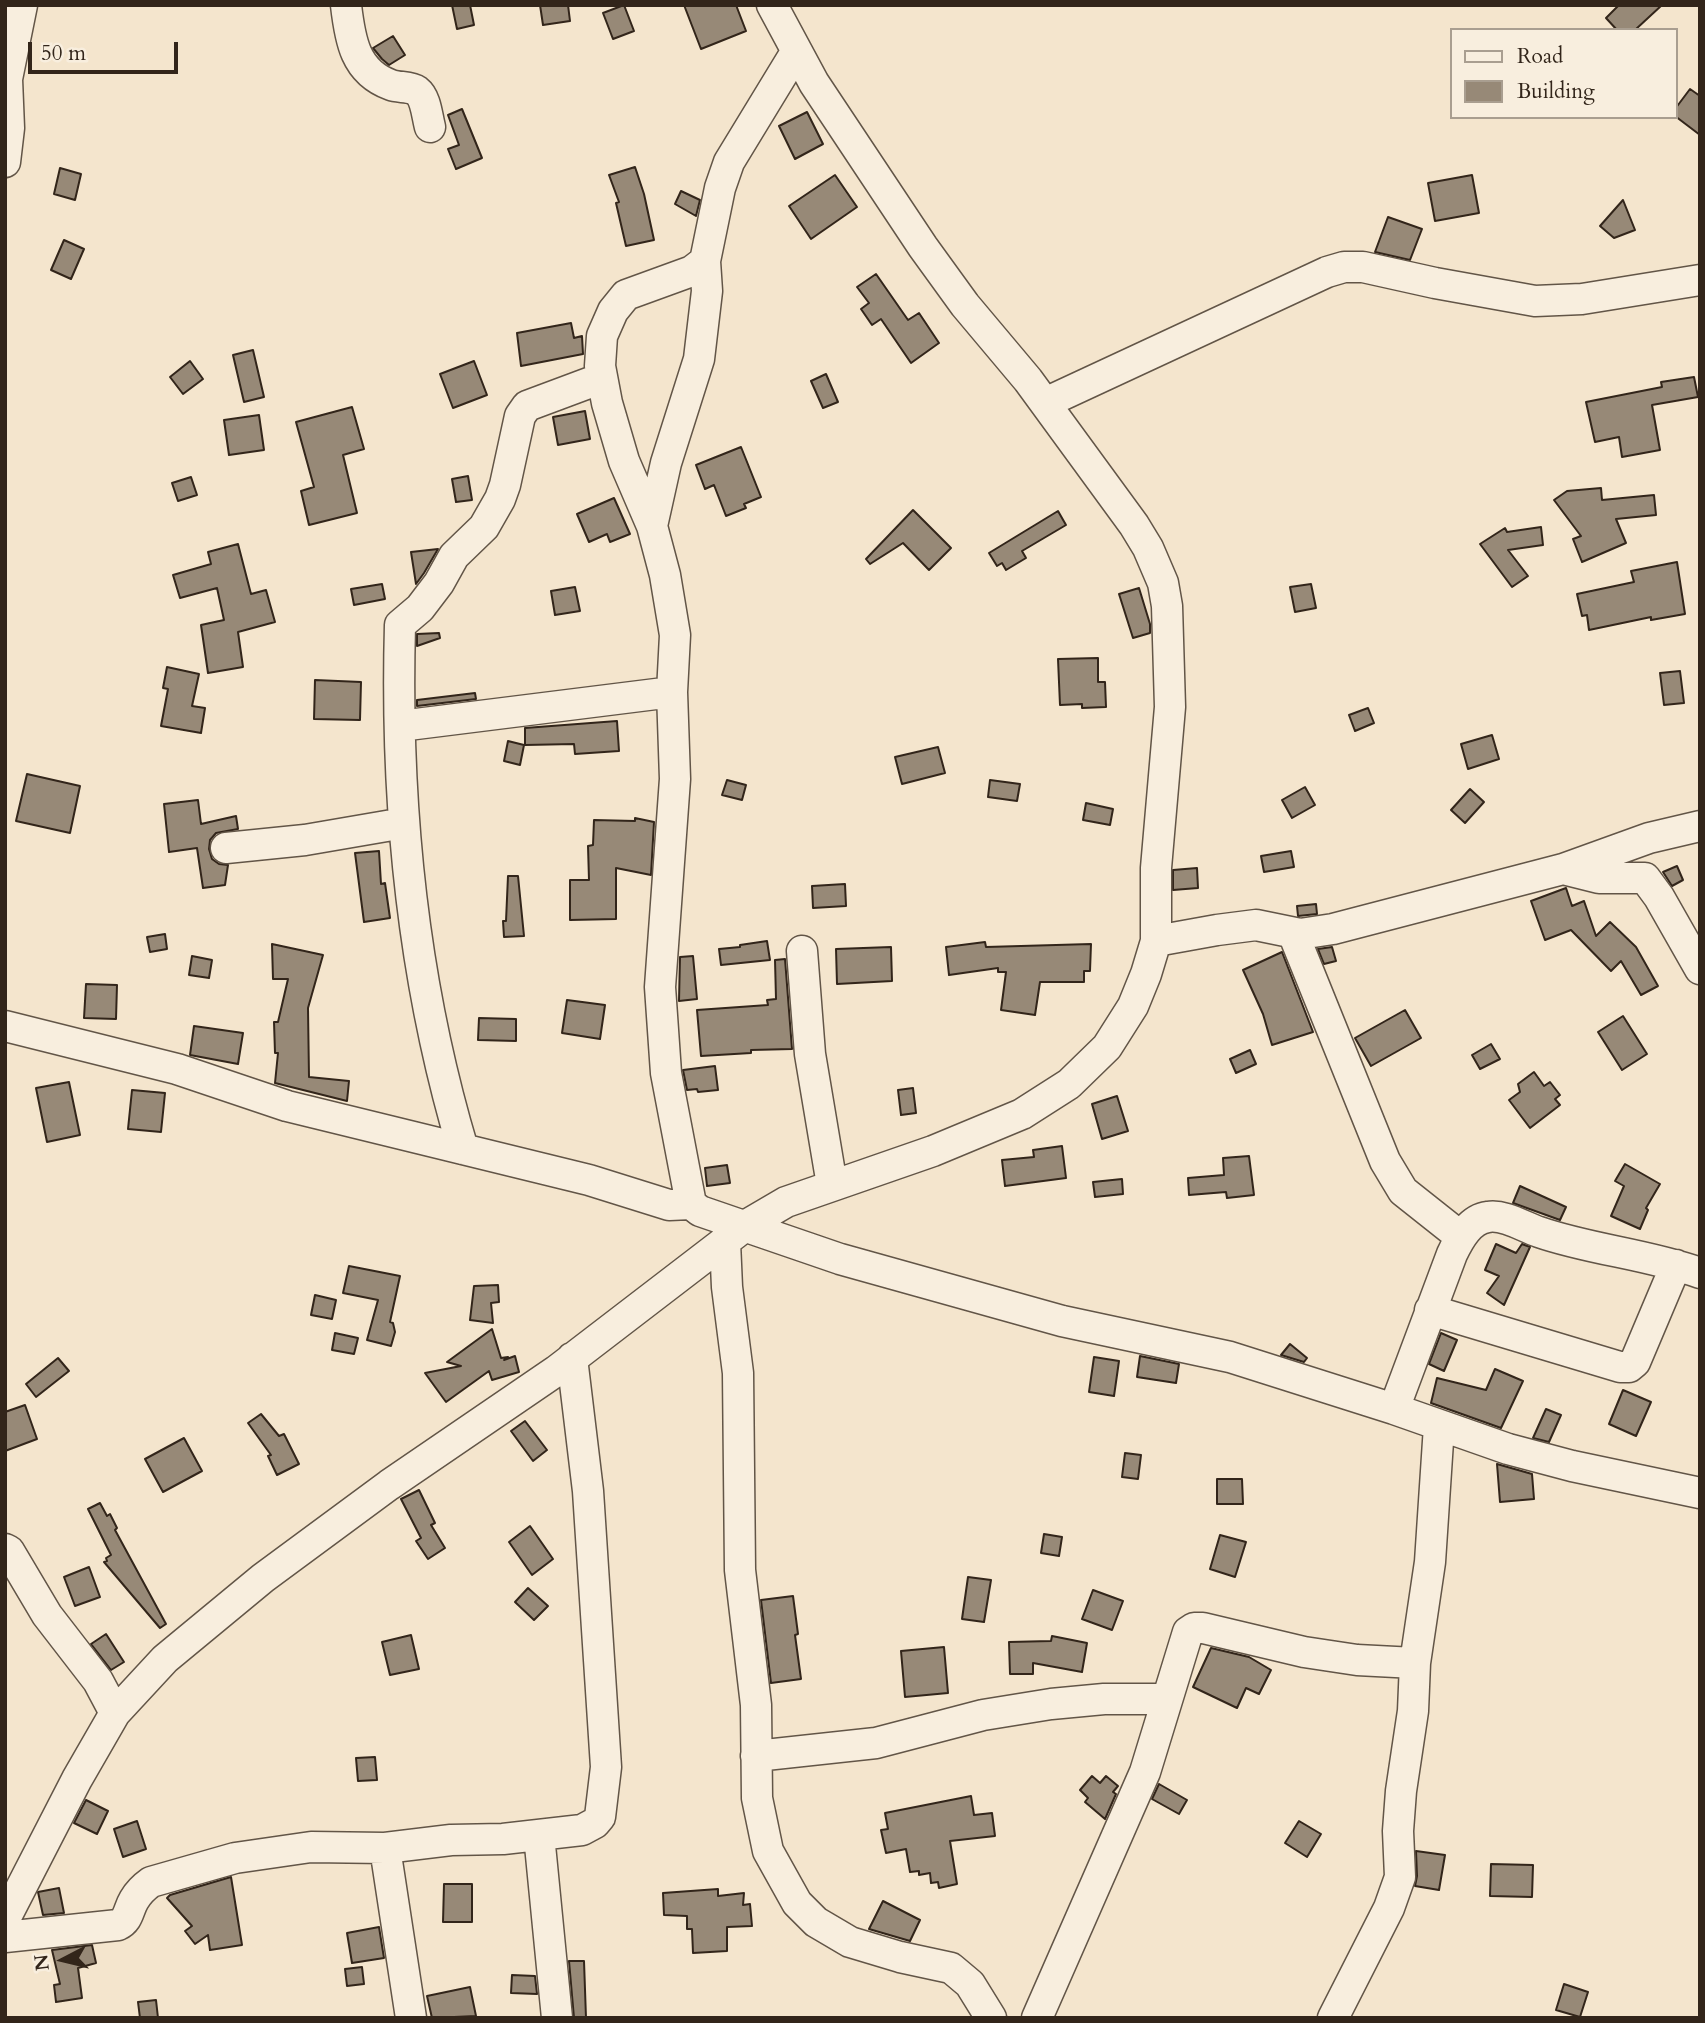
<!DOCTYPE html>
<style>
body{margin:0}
#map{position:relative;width:1705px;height:2023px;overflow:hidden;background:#f4e5cd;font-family:Cardo,serif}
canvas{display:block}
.frame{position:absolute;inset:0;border:7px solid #32251a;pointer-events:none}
.legend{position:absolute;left:1450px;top:28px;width:228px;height:91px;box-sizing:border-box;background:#f8eede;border:2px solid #a99e90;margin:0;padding:9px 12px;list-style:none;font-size:21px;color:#32251a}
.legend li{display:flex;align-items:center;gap:14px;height:35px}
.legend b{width:35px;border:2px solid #a99e90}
.north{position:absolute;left:28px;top:1925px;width:70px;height:70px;-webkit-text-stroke:5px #f8eede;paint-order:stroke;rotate:263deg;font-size:19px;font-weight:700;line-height:28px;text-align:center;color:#32251a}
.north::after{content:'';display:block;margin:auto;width:24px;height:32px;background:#32251a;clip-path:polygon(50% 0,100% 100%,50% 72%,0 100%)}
.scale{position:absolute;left:28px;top:42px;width:150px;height:32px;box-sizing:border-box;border:4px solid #32251a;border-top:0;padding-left:9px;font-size:21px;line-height:24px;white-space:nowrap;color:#32251a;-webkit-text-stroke:5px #f8eede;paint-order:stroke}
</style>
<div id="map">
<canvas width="1705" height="2023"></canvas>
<div class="frame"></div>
<ul class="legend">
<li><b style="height:9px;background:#f8eede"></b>Road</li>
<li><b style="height:19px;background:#978977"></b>Building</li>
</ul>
<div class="north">N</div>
<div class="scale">50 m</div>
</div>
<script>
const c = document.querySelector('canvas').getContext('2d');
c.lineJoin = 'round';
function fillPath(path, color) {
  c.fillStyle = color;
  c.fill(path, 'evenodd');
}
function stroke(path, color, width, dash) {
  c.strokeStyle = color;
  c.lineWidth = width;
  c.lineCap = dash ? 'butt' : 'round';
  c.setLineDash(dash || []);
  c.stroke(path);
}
const building = new Path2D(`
 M 452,5 L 470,5 L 474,25 L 457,29 Z
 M 540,5 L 568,5 L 570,21 L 543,25 Z
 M 624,5 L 634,31 L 613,39 L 603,13 Z
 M 684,5 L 736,5 L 746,31 L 701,49 Z
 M 1619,5 L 1662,5 L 1635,30 L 1617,30 L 1606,18 Z
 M 393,36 L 405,55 L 389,65 L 382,59 L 373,48 Z
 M 1690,89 L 1700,96 L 1700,135 L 1675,116 L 1675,109 Z
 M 462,109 L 482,158 L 456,169 L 448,149 L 459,145 L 448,115 Z
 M 807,112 L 823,144 L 795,159 L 779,126 Z
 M 635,167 L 644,194 L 654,240 L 626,246 L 616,203 L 619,202 L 609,175 Z
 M 60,168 L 81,174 L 75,200 L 54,194 Z
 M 835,175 L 857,207 L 811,239 L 789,206 Z
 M 1472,175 L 1479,213 L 1435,221 L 1428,183 Z
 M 681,191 L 700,200 L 696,216 L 675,204 Z
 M 1623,200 L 1635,230 L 1614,238 L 1600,226 Z
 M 1388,217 L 1422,229 L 1410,260 L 1375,252 Z
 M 64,240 L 84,249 L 71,279 L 51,270 Z
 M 876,274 L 908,320 L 919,313 L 939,343 L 911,363 L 881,319 L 872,325 L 861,309 L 869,303 L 857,287 Z
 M 571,323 L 574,338 L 582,336 L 583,354 L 521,366 L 517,333 Z
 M 253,350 L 264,397 L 244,402 L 233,355 Z
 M 190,361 L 203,379 L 183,394 L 170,377 Z
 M 474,361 L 487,395 L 453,408 L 440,374 Z
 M 826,374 L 838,402 L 823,408 L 811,381 Z
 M 1694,377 L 1698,397 L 1652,405 L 1660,450 L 1622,457 L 1619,437 L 1595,442 L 1586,402 L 1662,387 L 1661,382 Z
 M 352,407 L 364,449 L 343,455 L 357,513 L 309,525 L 301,491 L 314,487 L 296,422 Z
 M 585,411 L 590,439 L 558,445 L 553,417 Z
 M 259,415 L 264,450 L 229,455 L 224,420 Z
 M 741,447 L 761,497 L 744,504 L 746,508 L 726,516 L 714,485 L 705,489 L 696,465 Z
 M 468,476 L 472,500 L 456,502 L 452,479 Z
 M 191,477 L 197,495 L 178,501 L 172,483 Z
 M 1601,488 L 1602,500 L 1654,495 L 1656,515 L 1616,519 L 1626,543 L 1582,562 L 1573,539 L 1581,536 L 1554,500 L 1567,491 Z
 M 614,498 L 630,534 L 610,542 L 607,534 L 589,542 L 577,514 Z
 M 913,510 L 951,548 L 929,570 L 903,543 L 870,564 L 866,559 Z
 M 1058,511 L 1066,525 L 1022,551 L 1026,558 L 1006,570 L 1002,563 L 997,566 L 989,553 Z
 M 1541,527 L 1543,545 L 1508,550 L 1528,576 L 1512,587 L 1480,544 L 1505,528 L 1507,532 Z
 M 238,544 L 251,594 L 266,590 L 275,622 L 238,632 L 243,667 L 208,673 L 201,625 L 224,620 L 217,588 L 180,598 L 173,575 L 211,564 L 208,552 Z
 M 438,549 L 424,573 L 416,584 L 411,552 Z
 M 1677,562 L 1685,614 L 1651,620 L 1651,617 L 1589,630 L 1587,615 L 1582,616 L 1577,594 L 1634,582 L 1631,571 Z
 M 382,584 L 385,599 L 354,605 L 351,589 Z
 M 1311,584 L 1316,608 L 1295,612 L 1290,587 Z
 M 575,587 L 580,611 L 555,615 L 551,591 Z
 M 1139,588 L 1150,624 L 1150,633 L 1133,638 L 1119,594 Z
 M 439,633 L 440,638 L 417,646 L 417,634 Z
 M 1098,658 L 1098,682 L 1105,682 L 1106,707 L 1082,708 L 1082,704 L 1060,705 L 1058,659 Z
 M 167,667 L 199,674 L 192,706 L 205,708 L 201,733 L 161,726 L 168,689 L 163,688 Z
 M 1680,671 L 1684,703 L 1664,705 L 1660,673 Z
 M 315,680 L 361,682 L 360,720 L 314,719 Z
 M 475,693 L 476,699 L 417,706 L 417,700 Z
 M 1368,708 L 1374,723 L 1355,731 L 1349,715 Z
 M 617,721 L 619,751 L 575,754 L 574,744 L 525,745 L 525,728 Z
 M 1492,735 L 1499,759 L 1468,769 L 1461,744 Z
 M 508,741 L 524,745 L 520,765 L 504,761 Z
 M 938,747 L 945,773 L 902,784 L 895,757 Z
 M 27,774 L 80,786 L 70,833 L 16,821 Z
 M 727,780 L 746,785 L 742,800 L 722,795 Z
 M 990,780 L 1020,784 L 1017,801 L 988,797 Z
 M 1305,787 L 1315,805 L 1292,818 L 1282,800 Z
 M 1470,789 L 1484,802 L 1465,823 L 1451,810 Z
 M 198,800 L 201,824 L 236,816 L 238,829 L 216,833 L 210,840 L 209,849 L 212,859 L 219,864 L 228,865 L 225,885 L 203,888 L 197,848 L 169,852 L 164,804 Z
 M 1086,803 L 1113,809 L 1110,825 L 1083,820 Z
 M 635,818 L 654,822 L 651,875 L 616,868 L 616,919 L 570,920 L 570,880 L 589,880 L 588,846 L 593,845 L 594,820 L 635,821 Z
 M 379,851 L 381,884 L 385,883 L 390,918 L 364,922 L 355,853 Z
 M 1291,851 L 1294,867 L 1264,872 L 1261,856 Z
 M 1677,866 L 1683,880 L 1672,886 L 1663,872 Z
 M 1197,868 L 1198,888 L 1173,890 L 1173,870 Z
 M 508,876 L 518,876 L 524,936 L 504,937 L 503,921 L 506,921 Z
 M 845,884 L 846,906 L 813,908 L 812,886 Z
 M 1566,888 L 1572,906 L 1584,901 L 1596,936 L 1610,922 L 1636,947 L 1658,986 L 1641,995 L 1621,961 L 1611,971 L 1571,930 L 1545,940 L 1531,901 Z
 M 1316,904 L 1317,914 L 1298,916 L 1297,906 Z
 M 165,934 L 167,949 L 150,952 L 147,937 Z
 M 767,941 L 770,960 L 721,965 L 719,949 L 740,947 L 740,945 Z
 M 985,942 L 986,947 L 1091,944 L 1090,971 L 1084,971 L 1084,982 L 1040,982 L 1035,1015 L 1001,1010 L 1006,972 L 998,972 L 998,968 L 949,975 L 946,947 Z
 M 272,944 L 323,955 L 308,1008 L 309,1077 L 349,1081 L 347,1101 L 275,1083 L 278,1053 L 275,1053 L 274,1022 L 278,1022 L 288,979 L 273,979 Z
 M 891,947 L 892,981 L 837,984 L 836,949 Z
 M 1332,947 L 1336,961 L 1324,964 L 1318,949 Z
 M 1282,952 L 1313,1032 L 1272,1045 L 1263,1014 L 1243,970 Z
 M 192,956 L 212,960 L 209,978 L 189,975 Z
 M 693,956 L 697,999 L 679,1001 L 680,957 Z
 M 785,959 L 792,1049 L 751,1050 L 751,1053 L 701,1056 L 697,1010 L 768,1005 L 767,1000 L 776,999 L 775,960 Z
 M 86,984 L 117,985 L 116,1019 L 84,1018 Z
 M 567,1000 L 605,1005 L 600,1039 L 562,1033 Z
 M 1405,1010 L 1421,1038 L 1371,1066 L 1355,1038 Z
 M 1623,1016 L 1647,1054 L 1622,1070 L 1598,1032 Z
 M 479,1018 L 516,1019 L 516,1041 L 478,1040 Z
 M 194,1026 L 243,1033 L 238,1064 L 190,1055 Z
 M 1491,1044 L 1500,1059 L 1480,1069 L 1472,1055 Z
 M 1250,1050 L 1256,1064 L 1236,1073 L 1230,1059 Z
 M 715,1066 L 718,1090 L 698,1092 L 697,1089 L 687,1090 L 683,1070 Z
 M 1534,1072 L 1544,1086 L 1550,1082 L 1560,1095 L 1555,1099 L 1560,1105 L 1530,1128 L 1509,1100 L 1520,1092 L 1518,1084 Z
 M 69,1082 L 80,1135 L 47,1142 L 36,1088 Z
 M 913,1088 L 916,1113 L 901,1115 L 898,1090 Z
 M 132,1090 L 165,1093 L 161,1132 L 128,1129 Z
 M 1117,1096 L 1128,1131 L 1102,1139 L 1092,1104 Z
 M 1062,1146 L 1066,1178 L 1005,1186 L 1002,1160 L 1034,1157 L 1033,1150 Z
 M 1249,1156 L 1254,1195 L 1227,1198 L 1226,1192 L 1189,1195 L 1188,1178 L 1224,1175 L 1223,1158 Z
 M 1625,1164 L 1660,1184 L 1646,1208 L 1648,1210 L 1640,1229 L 1611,1216 L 1624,1186 L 1615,1181 Z
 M 727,1165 L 730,1183 L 707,1186 L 705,1168 Z
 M 1122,1179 L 1123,1194 L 1095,1197 L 1093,1182 Z
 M 1520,1186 L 1566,1207 L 1560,1220 L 1513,1203 Z
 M 1496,1244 L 1516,1253 L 1522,1244 L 1530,1247 L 1504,1305 L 1487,1293 L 1499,1276 L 1485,1270 Z
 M 349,1266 L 400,1276 L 390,1322 L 393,1323 L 395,1332 L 391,1346 L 367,1340 L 378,1300 L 343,1293 Z
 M 498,1285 L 499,1302 L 491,1303 L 493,1323 L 470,1320 L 474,1286 Z
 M 315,1295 L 336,1300 L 332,1319 L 311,1315 Z
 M 492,1329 L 501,1358 L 508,1357 L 504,1360 L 515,1356 L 519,1372 L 492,1380 L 489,1371 L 446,1402 L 425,1373 L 461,1366 L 447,1362 Z
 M 335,1333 L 358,1338 L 354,1354 L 332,1350 Z
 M 1441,1333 L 1457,1340 L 1444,1371 L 1429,1364 Z
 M 1290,1344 L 1307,1358 L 1304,1362 L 1281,1355 Z
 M 1140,1356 L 1179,1364 L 1176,1383 L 1137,1377 Z
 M 1094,1357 L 1119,1361 L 1114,1396 L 1089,1392 Z
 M 58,1358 L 69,1371 L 36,1397 L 26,1384 Z
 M 1495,1369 L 1523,1381 L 1501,1428 L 1431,1403 L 1437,1378 L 1486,1390 Z
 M 1623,1390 L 1651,1402 L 1636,1436 L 1609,1424 Z
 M 25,1405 L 37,1439 L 5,1451 L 5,1412 Z
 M 1546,1409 L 1561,1415 L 1549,1442 L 1533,1438 Z
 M 261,1414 L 279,1436 L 284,1434 L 299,1464 L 277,1475 L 268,1456 L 271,1455 L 248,1423 Z
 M 525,1421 L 547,1450 L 533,1461 L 511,1431 Z
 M 184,1438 L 202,1471 L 163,1492 L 145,1459 Z
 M 1125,1453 L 1141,1455 L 1138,1479 L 1122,1477 Z
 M 1497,1464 L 1532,1474 L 1534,1499 L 1500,1502 Z
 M 1217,1479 L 1242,1479 L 1243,1504 L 1217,1504 Z
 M 419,1490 L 435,1523 L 431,1525 L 445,1548 L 428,1559 L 416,1541 L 421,1538 L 401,1499 Z
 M 100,1503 L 107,1516 L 110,1514 L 117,1528 L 115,1530 L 166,1624 L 160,1628 L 104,1562 L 107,1561 L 106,1558 L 111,1555 L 88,1509 Z
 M 530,1526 L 553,1559 L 532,1575 L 509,1542 Z
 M 1044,1534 L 1062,1537 L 1059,1556 L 1041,1553 Z
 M 1220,1535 L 1246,1542 L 1235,1577 L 1210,1569 Z
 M 89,1567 L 100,1597 L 75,1606 L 64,1577 Z
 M 968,1577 L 991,1580 L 984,1622 L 962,1619 Z
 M 528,1588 L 548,1606 L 534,1620 L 515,1602 Z
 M 1093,1590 L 1123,1601 L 1112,1630 L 1082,1619 Z
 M 793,1596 L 798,1634 L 795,1635 L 801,1679 L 771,1683 L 761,1600 Z
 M 106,1634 L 124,1662 L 111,1670 L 91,1644 Z
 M 411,1635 L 419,1669 L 390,1675 L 382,1642 Z
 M 1052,1636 L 1087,1643 L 1082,1672 L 1033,1663 L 1033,1674 L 1010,1674 L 1009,1642 L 1051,1641 Z
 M 944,1647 L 948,1693 L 905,1697 L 901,1651 Z
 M 1211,1648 L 1249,1657 L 1271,1670 L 1259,1694 L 1246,1688 L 1237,1708 L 1193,1687 Z
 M 375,1757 L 377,1780 L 358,1781 L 356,1758 Z
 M 1092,1776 L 1100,1783 L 1106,1776 L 1118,1786 L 1113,1792 L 1116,1794 L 1105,1819 L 1085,1802 L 1088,1798 L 1080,1790 Z
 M 1159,1784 L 1187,1800 L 1179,1814 L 1152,1799 Z
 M 971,1796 L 974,1815 L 992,1813 L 995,1836 L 950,1841 L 957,1884 L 939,1888 L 938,1882 L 931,1883 L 930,1873 L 919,1875 L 919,1871 L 910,1872 L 906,1849 L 886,1853 L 881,1830 L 888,1829 L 885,1813 Z
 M 86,1800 L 108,1811 L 97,1834 L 74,1823 Z
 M 137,1821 L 146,1849 L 123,1857 L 114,1829 Z
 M 1299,1821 L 1321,1834 L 1307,1857 L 1285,1843 Z
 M 1416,1851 L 1445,1855 L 1439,1890 L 1415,1886 L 1417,1876 Z
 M 1491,1864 L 1533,1865 L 1532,1897 L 1490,1896 Z
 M 231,1877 L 242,1945 L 210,1950 L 208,1935 L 195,1944 L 185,1931 L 192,1926 L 167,1898 L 170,1895 Z
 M 444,1884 L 472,1884 L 472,1922 L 443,1922 Z
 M 59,1888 L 64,1913 L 43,1915 L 38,1892 Z
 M 718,1889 L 718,1896 L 744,1893 L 743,1905 L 750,1904 L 752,1926 L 727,1927 L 727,1951 L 693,1953 L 692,1929 L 687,1929 L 687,1916 L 664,1915 L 663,1893 Z
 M 883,1901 L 920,1920 L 910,1941 L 869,1929 Z
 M 379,1927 L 384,1958 L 352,1963 L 347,1933 Z
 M 92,1945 L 96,1963 L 78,1968 L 82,1998 L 56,2002 L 54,1985 L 60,1984 L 52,1950 Z
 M 569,1961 L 584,1961 L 586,2018 L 574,2018 Z
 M 362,1967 L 364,1984 L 347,1986 L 345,1969 Z
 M 512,1975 L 535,1976 L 537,1994 L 511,1993 Z
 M 1564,1984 L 1588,1992 L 1580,2017 L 1556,2010 Z
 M 470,1987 L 476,2016 L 432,2018 L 427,1996 Z
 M 156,2000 L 158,2018 L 140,2018 L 138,2002 Z`);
const minor = new Path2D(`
 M 346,5 C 350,40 355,72 391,85 C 399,88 410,86 417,91 C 426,98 427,116 430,127
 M 796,52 L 729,162 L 720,188 L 705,261 L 692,271 L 626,295 L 613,311 L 602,336 L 600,366 L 607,403 L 624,461 L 652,526 L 665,575 L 675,635 L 672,692 L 675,779 L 660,987 L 666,1073 L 691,1204 L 700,1211 L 840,1259 L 1062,1321 L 1230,1357 L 1394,1409 L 1508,1449 L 1572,1466 L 1700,1493
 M 5,162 L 9,128 L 7,79 L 22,5
 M 1045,403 L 1327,272 L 1344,267 L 1363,267 L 1435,283 L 1535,301 L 1582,299 L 1700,280
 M 652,526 L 666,463 L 699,359 L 707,291 L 705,261
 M 400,726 L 672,692
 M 226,848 L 305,840 L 404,823
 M 1563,869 L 1599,878 L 1645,878 L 1659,897 L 1700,969
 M 1293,933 L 1385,1161 L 1403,1191 L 1461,1237
 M 1156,941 L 1217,930 L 1256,925 L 1300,934 L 1333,929 L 1563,869 L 1649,838 L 1700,826
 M 802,951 L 810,1054 L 832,1185
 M 5,1026 L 177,1069 L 287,1106 L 589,1180 L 669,1205 L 691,1204
 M 463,1149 C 412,979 395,801 400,625 L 420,608 L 439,583 L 454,556 L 484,527 L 500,499 L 505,485 L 520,416 L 527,406 L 602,378
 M 725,1242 L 727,1287 L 738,1373 L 740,1570 L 756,1705 L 757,1798 L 768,1851 L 797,1903 L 816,1922 L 850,1942 L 900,1957 L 951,1968 L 970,1984 L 991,2018
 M 1430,1310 L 1620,1367 L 1629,1367 L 1635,1362 L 1676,1265
 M 1394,1409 L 1452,1254 C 1459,1239 1470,1219 1488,1217 C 1504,1214 1524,1227 1539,1232 C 1591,1250 1647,1254 1700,1273
 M 5,1549 L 9,1551 L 47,1615 L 98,1681 L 115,1713
 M 756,1756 L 876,1743 L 983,1715 L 1051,1704 L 1104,1699 L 1166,1699
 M 539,1835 L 557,2018
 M 385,1848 L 411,2018
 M 5,1919 L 77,1779 L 115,1713 L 165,1659 L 263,1578 L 389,1485 L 556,1371 L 745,1226 L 786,1202 L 933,1151 L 1022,1114 L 1069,1084 L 1107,1047 L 1133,1006 L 1146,974 L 1156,941 L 1156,868 L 1170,707 L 1167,606 L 1163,583 L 1148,548 L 1134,525 L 1028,380 L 965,305 L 923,247 L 814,83 L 772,5
 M 5,1937 L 118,1925 C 129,1920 128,1910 134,1900 C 138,1893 144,1887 151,1882 L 235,1858 L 311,1847 L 385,1848 L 451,1840 L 503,1839 L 582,1830 L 595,1823 L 600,1817 L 606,1767 L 588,1491 L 572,1358
 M 1037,2018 L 1145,1772 L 1188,1632 L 1194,1628 L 1203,1628 L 1304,1652 L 1357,1660 L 1415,1663
 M 1333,2018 L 1389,1908 L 1400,1877 L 1398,1831 L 1401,1791 L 1413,1711 L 1415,1663 L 1430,1562 L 1439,1426`);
fillPath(building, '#978977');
stroke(building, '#32251a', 2);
stroke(minor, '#625547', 33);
stroke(minor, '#f8eede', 30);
</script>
